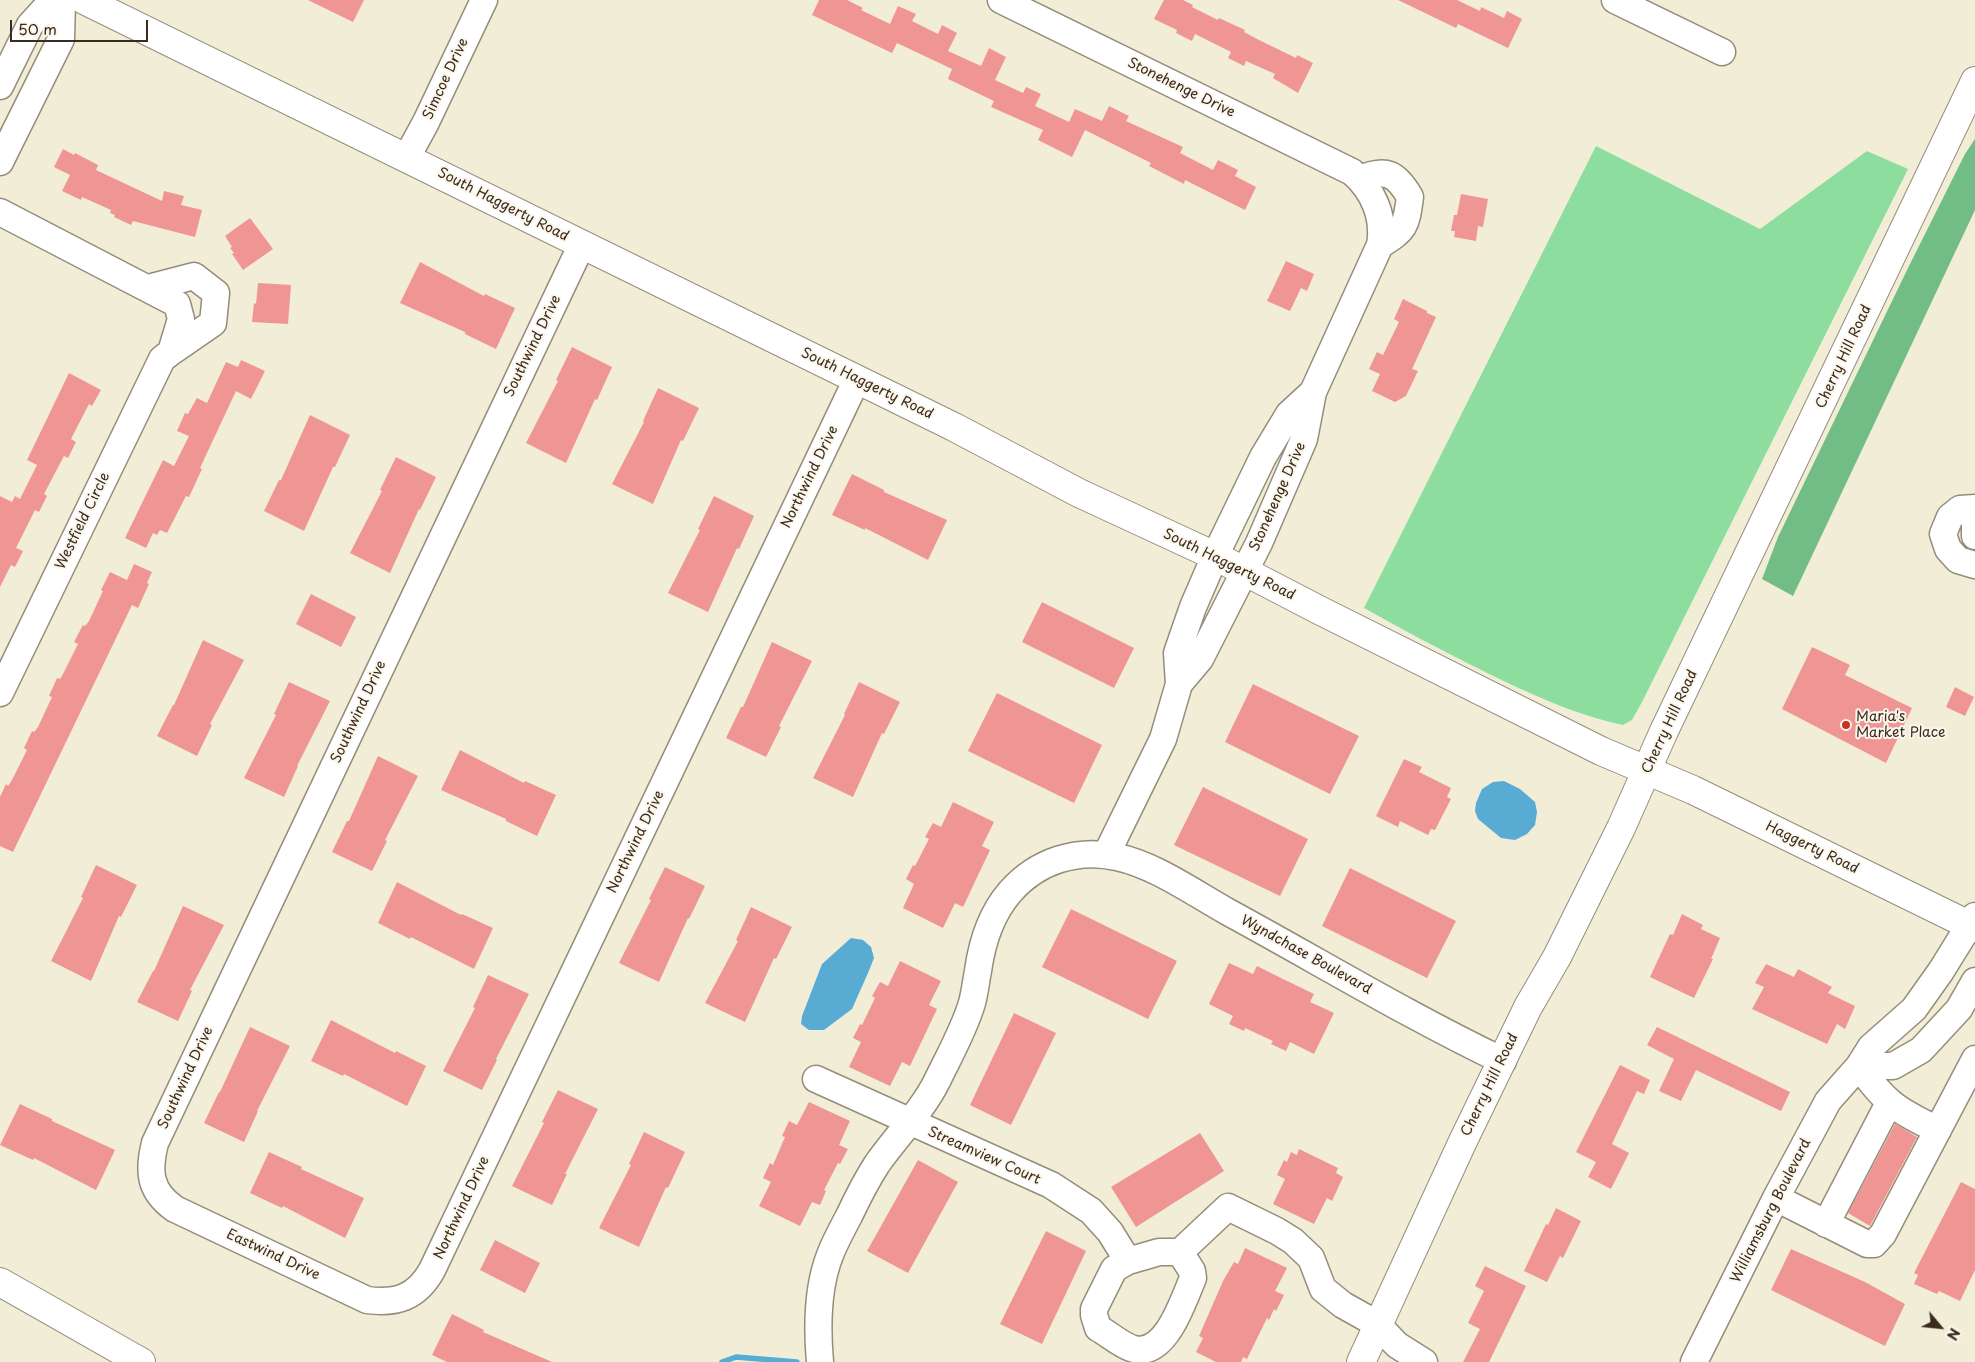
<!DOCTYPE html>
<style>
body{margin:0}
#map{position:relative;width:1975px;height:1362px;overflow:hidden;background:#f2edd7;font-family:"Playpen Sans",sans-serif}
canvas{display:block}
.north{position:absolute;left:1915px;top:1302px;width:50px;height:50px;-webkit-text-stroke:4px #fbf7ec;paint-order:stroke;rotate:118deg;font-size:14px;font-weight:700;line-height:20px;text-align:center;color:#3b2a1e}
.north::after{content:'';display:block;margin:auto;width:18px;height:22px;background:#3b2a1e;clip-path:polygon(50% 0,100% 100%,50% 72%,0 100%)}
.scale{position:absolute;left:10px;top:20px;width:138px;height:22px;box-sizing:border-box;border:2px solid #3b2a1e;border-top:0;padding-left:6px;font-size:15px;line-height:18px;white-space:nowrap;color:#3b2a1e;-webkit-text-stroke:4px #fbf7ec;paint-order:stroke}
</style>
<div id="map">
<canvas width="1975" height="1362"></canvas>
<div class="north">N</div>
<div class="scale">50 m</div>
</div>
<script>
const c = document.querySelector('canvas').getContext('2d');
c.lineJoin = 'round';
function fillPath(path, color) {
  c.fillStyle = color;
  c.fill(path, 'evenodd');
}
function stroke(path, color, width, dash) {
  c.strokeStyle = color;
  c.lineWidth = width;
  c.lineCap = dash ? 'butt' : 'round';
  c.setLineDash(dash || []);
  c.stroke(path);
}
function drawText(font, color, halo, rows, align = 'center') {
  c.font = font + ' "Playpen Sans",sans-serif';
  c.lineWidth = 4;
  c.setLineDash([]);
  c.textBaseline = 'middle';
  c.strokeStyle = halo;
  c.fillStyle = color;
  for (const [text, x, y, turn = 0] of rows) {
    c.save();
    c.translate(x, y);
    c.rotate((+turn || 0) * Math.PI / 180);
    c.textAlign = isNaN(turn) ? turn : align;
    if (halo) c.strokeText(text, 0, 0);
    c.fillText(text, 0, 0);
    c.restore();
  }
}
const green = new Path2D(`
 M 1596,146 L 1760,229 L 1867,151 L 1908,169 L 1642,702 L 1632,720 L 1623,725 C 1571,714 1522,690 1475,667 C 1437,648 1400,628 1364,608 Z`);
const forest = new Path2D(`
 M 1975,139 L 1975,210 L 1793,596 L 1762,579 L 1778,537 L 1908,268 L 1965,154 Z`);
const water = new Path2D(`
 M 1504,781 L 1520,789 L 1535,802 L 1537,812 L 1535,825 L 1527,834 L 1515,840 L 1501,838 L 1478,819 L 1475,811 L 1476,803 L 1482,789 L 1493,782 Z
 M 851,938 L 863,940 L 871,947 L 874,958 L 868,973 L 852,1009 L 824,1030 L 809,1030 L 801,1024 L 802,1016 L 822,964 Z`);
const stream = new Path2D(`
 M 722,1362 L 736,1357 L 797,1362`);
const building = new Path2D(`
 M 308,0 L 364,0 L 353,22 Z
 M 819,0 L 847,0 L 863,8 L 861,10 L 890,24 L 898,6 L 916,14 L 912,21 L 938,34 L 942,25 L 957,33 L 948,51 L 981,66 L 989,48 L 1006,57 L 995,80 L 1023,93 L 1026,87 L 1041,94 L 1035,106 L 1069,122 L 1075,109 L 1102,121 L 1109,106 L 1129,116 L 1126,121 L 1183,147 L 1180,153 L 1213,170 L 1218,160 L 1238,170 L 1235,176 L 1256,187 L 1245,210 L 1185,180 L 1184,184 L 1149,166 L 1151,163 L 1085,130 L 1072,157 L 1038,140 L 1043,130 L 991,107 L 994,101 L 948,79 L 952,69 L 897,43 L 892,53 L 812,15 Z
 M 1164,0 L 1183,0 L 1193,5 L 1192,7 L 1218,20 L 1219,18 L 1245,30 L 1244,32 L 1257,39 L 1296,58 L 1297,55 L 1313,63 L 1298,93 L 1273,78 L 1275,74 L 1246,61 L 1244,66 L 1228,58 L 1231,52 L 1195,34 L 1192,41 L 1176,33 L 1177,30 L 1154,19 Z
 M 1398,0 L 1457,0 L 1480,11 L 1481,7 L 1504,18 L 1507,11 L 1522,19 L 1508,48 L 1458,24 L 1456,28 Z
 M 63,149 L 74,155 L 75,153 L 98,165 L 96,170 L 162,201 L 164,191 L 184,196 L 181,205 L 202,210 L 195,237 L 133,221 L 131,225 L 114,217 L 115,215 L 110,213 L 111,210 L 82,197 L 81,200 L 62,191 L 70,175 L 54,167 Z
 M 1461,194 L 1488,199 L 1483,227 L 1478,226 L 1476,241 L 1454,237 L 1455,231 L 1451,231 L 1454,215 L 1457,215 Z
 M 250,218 L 273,249 L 243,270 L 232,254 L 234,253 L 230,248 L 232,247 L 225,236 Z
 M 1286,261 L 1314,274 L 1307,291 L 1301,288 L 1290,311 L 1267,301 Z
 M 420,262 L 484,296 L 485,294 L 515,308 L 496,349 L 465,334 L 465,332 L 400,303 Z
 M 258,283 L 291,285 L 288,324 L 252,322 L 254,303 L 256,304 Z
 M 1403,299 L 1427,311 L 1427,313 L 1436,317 L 1412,369 L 1418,371 L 1406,396 L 1395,402 L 1372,391 L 1380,374 L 1369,369 L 1377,352 L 1383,355 L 1399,322 L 1394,319 Z
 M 572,347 L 612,367 L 597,400 L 595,399 L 566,463 L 526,443 L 558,381 L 556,380 Z
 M 241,360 L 265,371 L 251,399 L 236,391 L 200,468 L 202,469 L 189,497 L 186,496 L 167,533 L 160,530 L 157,535 L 153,533 L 146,548 L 125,538 L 163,460 L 174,466 L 189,436 L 177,431 L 185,413 L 188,414 L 197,398 L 207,403 L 226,362 L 238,367 Z
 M 69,373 L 101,390 L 92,406 L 89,404 L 71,439 L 76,442 L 68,458 L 64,456 L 44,494 L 47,496 L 39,512 L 35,510 L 16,548 L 23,551 L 15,567 L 11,565 L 0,587 L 0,496 L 12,502 L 15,496 L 20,499 L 37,465 L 27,460 Z
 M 658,388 L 699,408 L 683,441 L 681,440 L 653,504 L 612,484 L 644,422 L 643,421 Z
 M 310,415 L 350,435 L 335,467 L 333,467 L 304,531 L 264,511 L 279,480 L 281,480 Z
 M 396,457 L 436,477 L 420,510 L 419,509 L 390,573 L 350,553 L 382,491 L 380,490 Z
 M 852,474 L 884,490 L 884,492 L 947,520 L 928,560 L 865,528 L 865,530 L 832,515 Z
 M 714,496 L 754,516 L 739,549 L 737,548 L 708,612 L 668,593 L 700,530 L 698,529 Z
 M 134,564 L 152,572 L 147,583 L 149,584 L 138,608 L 132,605 L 13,852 L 0,846 L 0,797 L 6,784 L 8,786 L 12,780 L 27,750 L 24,748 L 32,731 L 34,732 L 38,727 L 52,697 L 49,696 L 57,678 L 60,679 L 63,674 L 78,644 L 74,642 L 83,625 L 85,626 L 89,621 L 103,591 L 101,590 L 110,572 L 127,580 Z
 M 311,594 L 356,617 L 341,647 L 296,624 Z
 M 1042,602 L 1134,648 L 1114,688 L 1022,642 Z
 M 203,640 L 244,660 L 210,724 L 212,725 L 197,756 L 157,736 L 173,705 L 174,705 Z
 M 772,642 L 812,661 L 779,726 L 781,727 L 766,757 L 726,738 L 741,707 L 743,707 Z
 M 1812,647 L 1850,665 L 1845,675 L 1912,708 L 1886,763 L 1782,709 Z
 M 289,682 L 330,701 L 297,766 L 298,766 L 284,797 L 244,778 L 276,715 L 274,714 Z
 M 859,682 L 900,702 L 884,734 L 882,733 L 853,797 L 813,778 L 845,715 L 844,714 Z
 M 1253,684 L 1359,736 L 1330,794 L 1225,742 Z
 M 1955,687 L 1974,697 L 1965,716 L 1946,707 Z
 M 997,693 L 1102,745 L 1074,803 L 968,751 Z
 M 460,750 L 524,783 L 525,781 L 556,795 L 537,836 L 506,821 L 506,819 L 441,790 Z
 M 378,756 L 418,776 L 385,840 L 387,841 L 372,871 L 332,852 L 347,821 L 349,821 Z
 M 1404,759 L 1422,767 L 1419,772 L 1451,788 L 1447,797 L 1451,799 L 1435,830 L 1431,829 L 1428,835 L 1400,821 L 1398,827 L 1376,816 Z
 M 1203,787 L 1308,839 L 1280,896 L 1174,845 Z
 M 953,802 L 994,822 L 982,846 L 990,850 L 963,907 L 955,903 L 943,928 L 903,908 L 914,884 L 906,879 L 913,865 L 915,866 L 929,839 L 925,837 L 933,823 L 941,827 Z
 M 96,865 L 137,885 L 121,917 L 119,916 L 91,981 L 51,961 L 83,898 L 81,897 Z
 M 665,867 L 705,886 L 689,919 L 688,918 L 659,982 L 619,963 L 651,900 L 649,899 Z
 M 1350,868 L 1456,921 L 1427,978 L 1322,926 Z
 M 397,882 L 461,915 L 462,914 L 493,928 L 474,969 L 411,937 L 410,939 L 378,923 Z
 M 183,906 L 224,925 L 190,990 L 192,991 L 178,1021 L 137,1002 L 153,971 L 154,971 Z
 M 751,907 L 792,927 L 776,959 L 774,958 L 745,1022 L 705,1003 L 738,941 L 736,940 Z
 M 1071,909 L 1177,961 L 1148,1019 L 1042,967 Z
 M 1682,914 L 1703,925 L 1701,929 L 1720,938 L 1711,959 L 1713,959 L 1694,998 L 1650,977 L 1670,934 L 1673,935 Z
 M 900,961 L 941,981 L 929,1005 L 937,1009 L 910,1066 L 902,1062 L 890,1086 L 849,1067 L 861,1042 L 853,1038 L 860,1024 L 862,1025 L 875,998 L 872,996 L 880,982 L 888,986 Z
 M 1229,963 L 1253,974 L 1257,966 L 1283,979 L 1314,994 L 1310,1002 L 1334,1013 L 1314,1054 L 1290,1042 L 1286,1051 L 1271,1044 L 1273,1041 L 1245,1028 L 1244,1031 L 1229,1024 L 1233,1016 L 1209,1004 Z
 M 1766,964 L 1794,977 L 1798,969 L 1832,987 L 1828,993 L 1855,1006 L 1845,1029 L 1837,1024 L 1827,1044 L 1752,1009 L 1764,987 L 1755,983 Z
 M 488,975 L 529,994 L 496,1059 L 497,1060 L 482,1090 L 443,1071 L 475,1008 L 473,1007 Z
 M 1014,1013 L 1056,1033 L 1011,1125 L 970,1105 Z
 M 331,1020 L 395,1053 L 396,1051 L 426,1066 L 407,1106 L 344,1074 L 343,1076 L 311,1061 Z
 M 250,1027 L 290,1046 L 257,1111 L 258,1111 L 244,1142 L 204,1123 L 219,1092 L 220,1092 Z
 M 1657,1027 L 1790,1092 L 1781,1111 L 1696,1070 L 1681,1101 L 1659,1091 L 1674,1059 L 1647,1045 Z
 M 1620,1065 L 1650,1080 L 1644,1094 L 1637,1091 L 1612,1144 L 1629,1153 L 1611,1189 L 1588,1177 L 1596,1162 L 1576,1152 Z
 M 558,1090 L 598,1109 L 565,1174 L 567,1174 L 552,1205 L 512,1186 L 544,1123 L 542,1122 Z
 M 809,1102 L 850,1121 L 839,1145 L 848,1149 L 840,1164 L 838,1163 L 824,1190 L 826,1191 L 820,1205 L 812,1202 L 800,1226 L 759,1206 L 771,1182 L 763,1178 L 770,1163 L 773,1165 L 785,1137 L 782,1136 L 789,1121 L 797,1125 Z
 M 20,1104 L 52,1119 L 52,1121 L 115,1150 L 96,1190 L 34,1158 L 33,1160 L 0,1145 Z
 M 1895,1124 L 1917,1137 L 1870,1226 L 1848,1213 Z
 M 644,1132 L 685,1152 L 668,1188 L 666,1187 L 639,1247 L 599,1228 L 631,1165 L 629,1164 Z
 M 1200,1133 L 1224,1171 L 1136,1227 L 1111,1187 Z
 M 1299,1149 L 1338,1168 L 1336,1173 L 1343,1177 L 1332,1201 L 1327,1198 L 1314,1224 L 1273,1204 L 1285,1179 L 1277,1175 L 1284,1160 L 1287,1162 L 1291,1152 L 1297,1155 Z
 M 269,1152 L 302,1167 L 301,1169 L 364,1198 L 345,1238 L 283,1206 L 282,1208 L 250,1193 Z
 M 918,1160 L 958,1182 L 908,1273 L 867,1251 Z
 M 1961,1182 L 1975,1189 L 1975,1270 L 1960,1301 L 1939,1291 L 1937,1294 L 1914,1284 L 1918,1275 L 1914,1273 Z
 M 1556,1208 L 1581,1221 L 1563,1258 L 1560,1256 L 1547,1282 L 1524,1271 L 1546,1224 L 1548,1225 Z
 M 1046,1231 L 1086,1251 L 1042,1344 L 1000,1324 Z
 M 495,1240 L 540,1263 L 525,1293 L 480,1270 Z
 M 1245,1248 L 1287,1268 L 1275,1291 L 1284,1295 L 1276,1311 L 1274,1309 L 1269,1320 L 1267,1318 L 1247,1359 L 1243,1357 L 1241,1362 L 1216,1362 L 1196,1352 L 1203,1338 L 1199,1336 L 1223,1281 L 1234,1262 L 1238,1264 Z
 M 1791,1249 L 1865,1282 L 1905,1304 L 1885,1346 L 1771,1290 Z
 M 1485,1266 L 1526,1286 L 1489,1362 L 1463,1362 L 1480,1329 L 1468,1323 L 1484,1291 L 1475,1286 Z
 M 452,1314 L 484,1330 L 483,1332 L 552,1362 L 447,1362 L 432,1355 Z`);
const minor = new Path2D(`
 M 1001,0 L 1352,172 C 1373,190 1385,217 1380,245 L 1313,392 L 1304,439 L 1259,543 L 1200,659 L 1179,684
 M 1615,0 L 1722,52
 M 0,86 L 30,25 L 53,0
 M 407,157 L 426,122 L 484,0
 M 0,162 L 61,39 L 62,0
 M 1360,179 C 1386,168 1396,173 1410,197 C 1406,226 1406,229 1380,245
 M 0,212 L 177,304 L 181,319 L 171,352 L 162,359 L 0,693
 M 582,244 L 155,1143 C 148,1171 149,1191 175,1209 L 367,1300 C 397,1304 417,1297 432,1270 L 857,379
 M 148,288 L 194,276 L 216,293 L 213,323 L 171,352
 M 1975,508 L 1960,509 L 1950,517 L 1943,534 L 1948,549 L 1958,560 L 1975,565
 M 1975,510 L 1975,536
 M 1106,855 L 1163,739 L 1179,684 L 1177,653 L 1193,607 L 1215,556 L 1263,457 L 1289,414 L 1313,392
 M 1859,1066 L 1893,1066 L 1921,1050 L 1959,1009 L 1975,981
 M 1859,1066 C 1885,1103 1898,1111 1938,1130
 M 816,1079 L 1051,1185 L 1091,1211 L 1110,1232 L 1128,1261 L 1114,1269 L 1094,1309 L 1094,1315 L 1098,1328 C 1109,1334 1122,1346 1134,1349 C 1166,1357 1183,1301 1193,1278 L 1192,1271 L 1180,1252 L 1228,1207 L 1277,1231 L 1293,1241 L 1311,1258 L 1323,1289 L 1343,1305 L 1377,1324 L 1397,1345 L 1424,1362
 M 1776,1198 L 1867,1244 L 1874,1244 L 1883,1234 L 1975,1059
 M 1826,1224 L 1889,1103
 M 1128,1261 L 1159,1252 L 1180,1252
 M 820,1362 C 817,1328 817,1288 830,1255 C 835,1242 842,1229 849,1216 C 857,1199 866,1181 877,1164 C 896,1137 922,1111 937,1081 C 949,1056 964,1030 972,1003 C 975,992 976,981 978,971 C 982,942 991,914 1010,892 C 1037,861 1077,848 1117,857 C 1155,865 1194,893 1228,912 C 1320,962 1409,1016 1503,1061
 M 1694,1362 L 1776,1198 L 1828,1101 L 1859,1066 L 1871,1047 L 1914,1009 L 1941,971 L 1975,916`);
const major = new Path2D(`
 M 84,0 L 954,427 L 1079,493 L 1215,556 L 1319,610 L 1601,751 L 1693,790 L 1975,928
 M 1361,1362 L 1463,1141 L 1528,1007 L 1557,957 L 1621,828 L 1664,731 L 1975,81`);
const highway = new Path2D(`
 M 0,1282 L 141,1362`);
const markers = [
 [1846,725,5,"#c8321e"]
];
const streetNames = [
 ["Simcoe Drive",446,79,-65],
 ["Stonehenge Drive",1181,88,26],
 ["South Haggerty Road",503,205,27],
 ["Southwind Drive",533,346,-64],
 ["Cherry Hill Road",1844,357,-65],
 ["South Haggerty Road",867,384,26],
 ["Northwind Drive",810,477,-64],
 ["Stonehenge Drive",1278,497,-66],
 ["Westfield Circle",83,521,-64],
 ["South Haggerty Road",1229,565,26],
 ["Southwind Drive",359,712,-65],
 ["Cherry Hill Road",1670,722,-65],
 ["Northwind Drive",636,842,-64],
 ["Haggerty Road",1812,848,26],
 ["Wyndchase Boulevard",1306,955,29],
 ["Southwind Drive",186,1078,-65],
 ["Cherry Hill Road",1490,1085,-64],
 ["Streamview Court",984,1156,24],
 ["Northwind Drive",462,1208,-65],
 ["Williamsburg Boulevard",1771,1211,-63],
 ["Eastwind Drive",273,1255,25]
];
const poiNames = [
 ["Maria's",1856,717],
 ["Market Place",1856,733]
];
fillPath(green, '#8dde9e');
fillPath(forest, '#72bd85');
fillPath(water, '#58acd4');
stroke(stream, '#58acd4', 5.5);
fillPath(building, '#ef9694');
stroke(minor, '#968c7a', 29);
stroke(major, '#968c7a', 30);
stroke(highway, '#968c7a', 30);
stroke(minor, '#fff', 26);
stroke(major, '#fff', 28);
stroke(highway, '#fff', 28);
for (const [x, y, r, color] of markers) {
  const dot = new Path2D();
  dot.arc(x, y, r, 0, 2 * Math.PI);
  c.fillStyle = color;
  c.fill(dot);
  stroke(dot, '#fbf7ec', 2);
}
drawText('14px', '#3b2a1e', '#fbf7ec', streetNames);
drawText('14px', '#3b2a1e', '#fbf7ec', poiNames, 'left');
</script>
